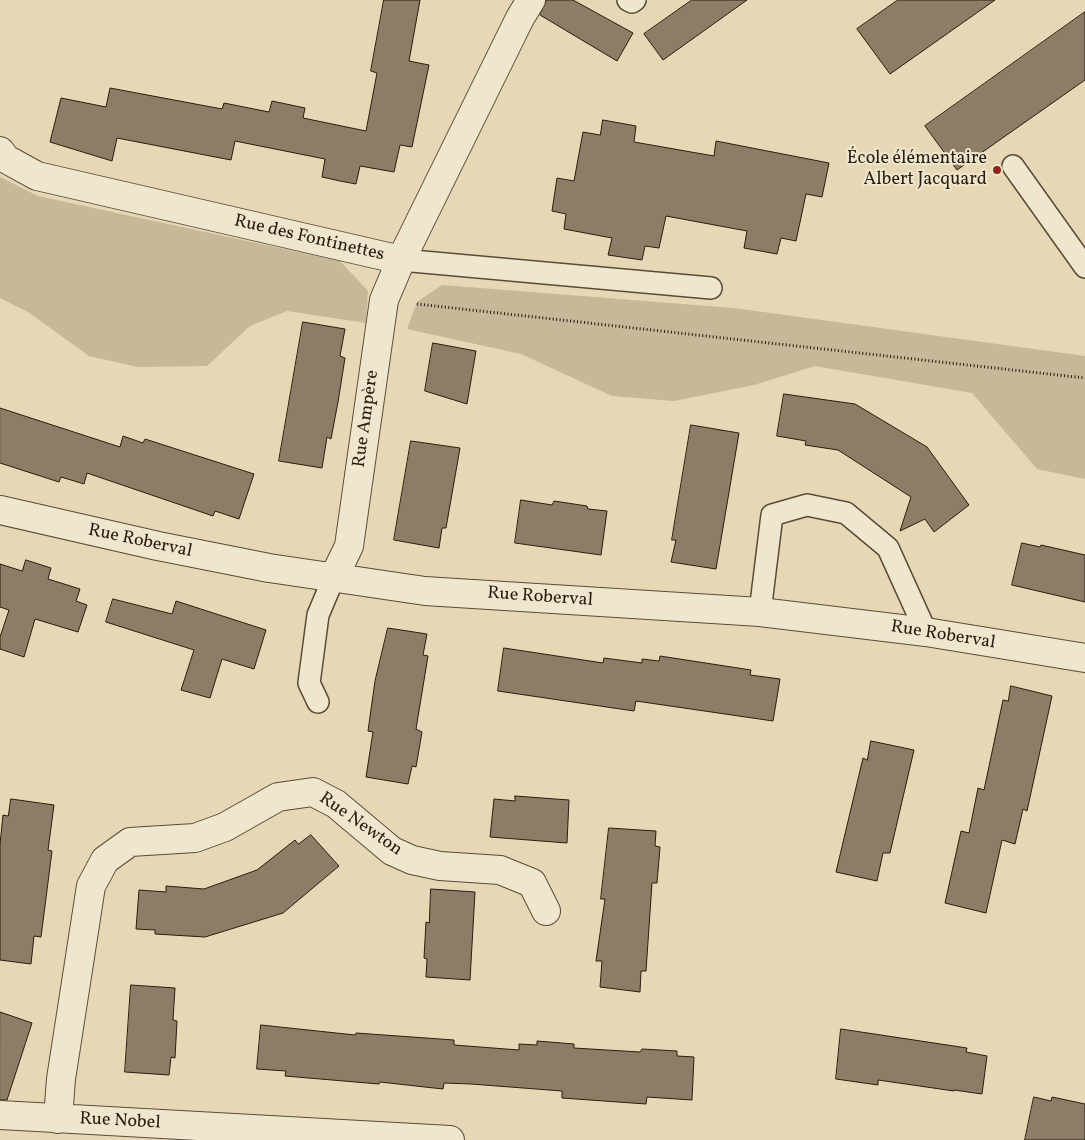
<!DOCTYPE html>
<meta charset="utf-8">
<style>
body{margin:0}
canvas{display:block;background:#e6d8b4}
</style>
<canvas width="1085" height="1140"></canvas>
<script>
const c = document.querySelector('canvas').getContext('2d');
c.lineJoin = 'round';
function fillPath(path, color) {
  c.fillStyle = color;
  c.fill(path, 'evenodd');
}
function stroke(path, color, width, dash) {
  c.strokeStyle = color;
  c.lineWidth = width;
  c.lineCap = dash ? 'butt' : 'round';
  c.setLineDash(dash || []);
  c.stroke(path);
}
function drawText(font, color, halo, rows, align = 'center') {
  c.font = font + ' Vollkorn,serif';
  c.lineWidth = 4;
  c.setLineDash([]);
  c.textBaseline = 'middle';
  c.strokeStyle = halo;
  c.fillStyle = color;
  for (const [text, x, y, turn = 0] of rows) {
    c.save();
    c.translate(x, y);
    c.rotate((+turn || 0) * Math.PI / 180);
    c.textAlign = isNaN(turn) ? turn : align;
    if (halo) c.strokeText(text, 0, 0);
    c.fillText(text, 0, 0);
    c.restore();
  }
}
const green = new Path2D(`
 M 0,177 L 38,196 L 340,261 L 368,291 L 366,323 L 287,311 L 250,326 L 207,366 L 138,367 L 89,356 L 28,312 L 0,298 Z
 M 442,285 L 734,308 L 1085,356 L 1085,479 L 1037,469 L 972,393 L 815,366 L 754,385 L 674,401 L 612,396 L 521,354 L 407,329 L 417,302 Z`);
const building = new Path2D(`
 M 384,0 L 420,0 L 409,61 L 429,65 L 412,147 L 400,145 L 394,172 L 360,166 L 356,184 L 340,181 L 322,177 L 325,159 L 235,141 L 231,160 L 117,138 L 112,161 L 50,142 L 61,98 L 106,107 L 110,88 L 222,109 L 224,103 L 269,112 L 272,101 L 305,108 L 303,118 L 366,131 L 377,73 L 371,71 Z
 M 547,0 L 573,0 L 633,33 L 617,61 L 540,15 Z
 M 692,0 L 747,0 L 663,60 L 644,34 Z
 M 898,0 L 995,0 L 890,74 L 857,29 Z
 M 1085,12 L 1085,80 L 957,170 L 925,126 Z
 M 603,120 L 636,126 L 634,142 L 714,156 L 716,141 L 829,163 L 822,197 L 806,194 L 796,241 L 781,238 L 777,254 L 744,248 L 747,231 L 666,216 L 659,248 L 645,246 L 642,260 L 608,255 L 612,238 L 564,229 L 566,214 L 552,211 L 557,178 L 574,181 L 583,132 L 600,135 Z
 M 303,322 L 345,329 L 340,356 L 345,358 L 338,402 L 331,439 L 327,437 L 322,468 L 279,461 Z
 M 433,343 L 476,351 L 467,404 L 425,391 Z
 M 784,394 L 855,404 L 927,447 L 969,505 L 934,532 L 925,519 L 900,531 L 911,497 L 838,450 L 805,445 L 806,441 L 777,436 Z
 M 0,408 L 120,447 L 123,436 L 143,443 L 145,439 L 254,474 L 239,519 L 215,511 L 213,516 L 87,473 L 84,484 L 61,477 L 59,482 L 0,463 Z
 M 691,425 L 739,433 L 716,569 L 671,562 L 676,540 L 672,540 Z
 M 411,441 L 460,448 L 446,528 L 442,528 L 439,548 L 394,540 Z
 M 521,500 L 552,505 L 554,501 L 587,506 L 588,509 L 607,511 L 601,555 L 515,543 Z
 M 1022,543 L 1040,547 L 1041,545 L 1085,555 L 1085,602 L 1012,585 Z
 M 26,560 L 51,568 L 48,579 L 80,589 L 76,601 L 87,605 L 78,632 L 35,619 L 24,657 L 0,649 L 0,637 L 9,610 L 0,607 L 0,564 L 22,571 Z
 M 113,599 L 172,614 L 176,601 L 266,630 L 254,669 L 222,659 L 210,698 L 181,690 L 194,650 L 106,622 Z
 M 388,628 L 427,634 L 423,655 L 428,656 L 416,729 L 422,732 L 416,767 L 412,766 L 408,784 L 366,777 L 373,732 L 368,731 L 375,681 Z
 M 504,648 L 603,663 L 604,658 L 642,663 L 642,659 L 659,661 L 660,656 L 751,670 L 750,675 L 780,679 L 773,721 L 636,701 L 634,711 L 498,691 Z
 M 1011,686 L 1052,696 L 1027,811 L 1023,809 L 1015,844 L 1002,840 L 986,913 L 945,903 L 961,831 L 969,833 L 978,788 L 984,790 L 1003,700 L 1008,701 Z
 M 871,741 L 914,750 L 890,853 L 883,853 L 877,881 L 836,872 L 863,758 L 867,760 Z
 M 515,796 L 569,800 L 567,843 L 490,837 L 494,799 L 515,801 Z
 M 11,799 L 54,805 L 48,850 L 52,851 L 41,937 L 34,936 L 31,964 L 0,960 L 0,844 L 3,815 L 8,816 Z
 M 609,828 L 656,831 L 655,846 L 660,847 L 657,883 L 652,883 L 646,971 L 641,971 L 640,992 L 600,987 L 602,961 L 596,961 L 605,899 L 601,899 Z
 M 311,835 L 339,866 L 283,913 L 205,937 L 155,934 L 155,930 L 136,929 L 139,890 L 166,892 L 166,886 L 204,889 L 257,870 L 295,840 L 298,844 Z
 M 431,889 L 475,892 L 470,980 L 426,977 L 427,959 L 424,958 L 426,922 L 429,923 Z
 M 131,985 L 175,988 L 173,1020 L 177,1021 L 175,1058 L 171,1057 L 169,1075 L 125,1072 Z
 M 0,1012 L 32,1023 L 7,1100 L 0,1100 Z
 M 261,1025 L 355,1035 L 356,1033 L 454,1040 L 454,1045 L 519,1050 L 519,1044 L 537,1045 L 537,1041 L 574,1044 L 574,1048 L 640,1052 L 642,1049 L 677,1051 L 677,1056 L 694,1057 L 692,1100 L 647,1097 L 646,1104 L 562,1098 L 562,1091 L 471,1084 L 444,1083 L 443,1089 L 380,1082 L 379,1084 L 285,1076 L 286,1071 L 257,1069 Z
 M 841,1029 L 967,1048 L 966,1052 L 987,1056 L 982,1094 L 954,1090 L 954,1091 L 878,1080 L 878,1085 L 836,1079 Z
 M 1034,1097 L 1051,1101 L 1052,1097 L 1085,1104 L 1085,1140 L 1025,1140 Z`);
const path = new Path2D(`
 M 417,304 L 1085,378`);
const service = new Path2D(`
 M 628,0 L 632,2 L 635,0
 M 1013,166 L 1085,267
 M 401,260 L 711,288
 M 760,612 L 772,515 L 807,505 L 846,513 L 888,548 L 926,632
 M 318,702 L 309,683 L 318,615 L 334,577`);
const minor = new Path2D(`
 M 0,151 L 6,159 L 37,176 L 401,260
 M 0,510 L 158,546 L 269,568 L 425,591 L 760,612 L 926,632 L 1085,658
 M 334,577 L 349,546 L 384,300 L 401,260 L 520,18 L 531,0
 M 0,1115 L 450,1140
 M 58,1119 L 61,1079 L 91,886 L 105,860 L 130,842 L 195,838 L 225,827 L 278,797 L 313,792 L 336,804 L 392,851 L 412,860 L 440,866 L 500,870 L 532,883 L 546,911`);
const markers = [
 [997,170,5,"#8f2418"]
];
const poiNames = [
 ["École élémentaire",987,160],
 ["Albert Jacquard",987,181]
];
const streetNames = [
 ["Rue des Fontinettes",309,239,13],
 ["Rue Ampère",367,419,-82],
 ["Rue Roberval",140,542,12],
 ["Rue Roberval",540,598,4],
 ["Rue Roberval",943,636,9],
 ["Rue Newton",360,825,35],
 ["Rue Nobel",120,1122,3]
];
fillPath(green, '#c6b898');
fillPath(building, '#8c7e66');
stroke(building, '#2a1c11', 1);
stroke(service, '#594b3a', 24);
stroke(minor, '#594b3a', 30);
stroke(path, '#2a1c11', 3, [1, 2.5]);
stroke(service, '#efe6ce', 21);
stroke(minor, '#efe6ce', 28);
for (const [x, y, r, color] of markers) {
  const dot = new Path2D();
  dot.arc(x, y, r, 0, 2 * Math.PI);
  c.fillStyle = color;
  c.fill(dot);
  stroke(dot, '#efe6ce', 2);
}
drawText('18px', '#2a1c11', '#efe6ce', poiNames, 'right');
drawText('18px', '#2a1c11', '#efe6ce', streetNames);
</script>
